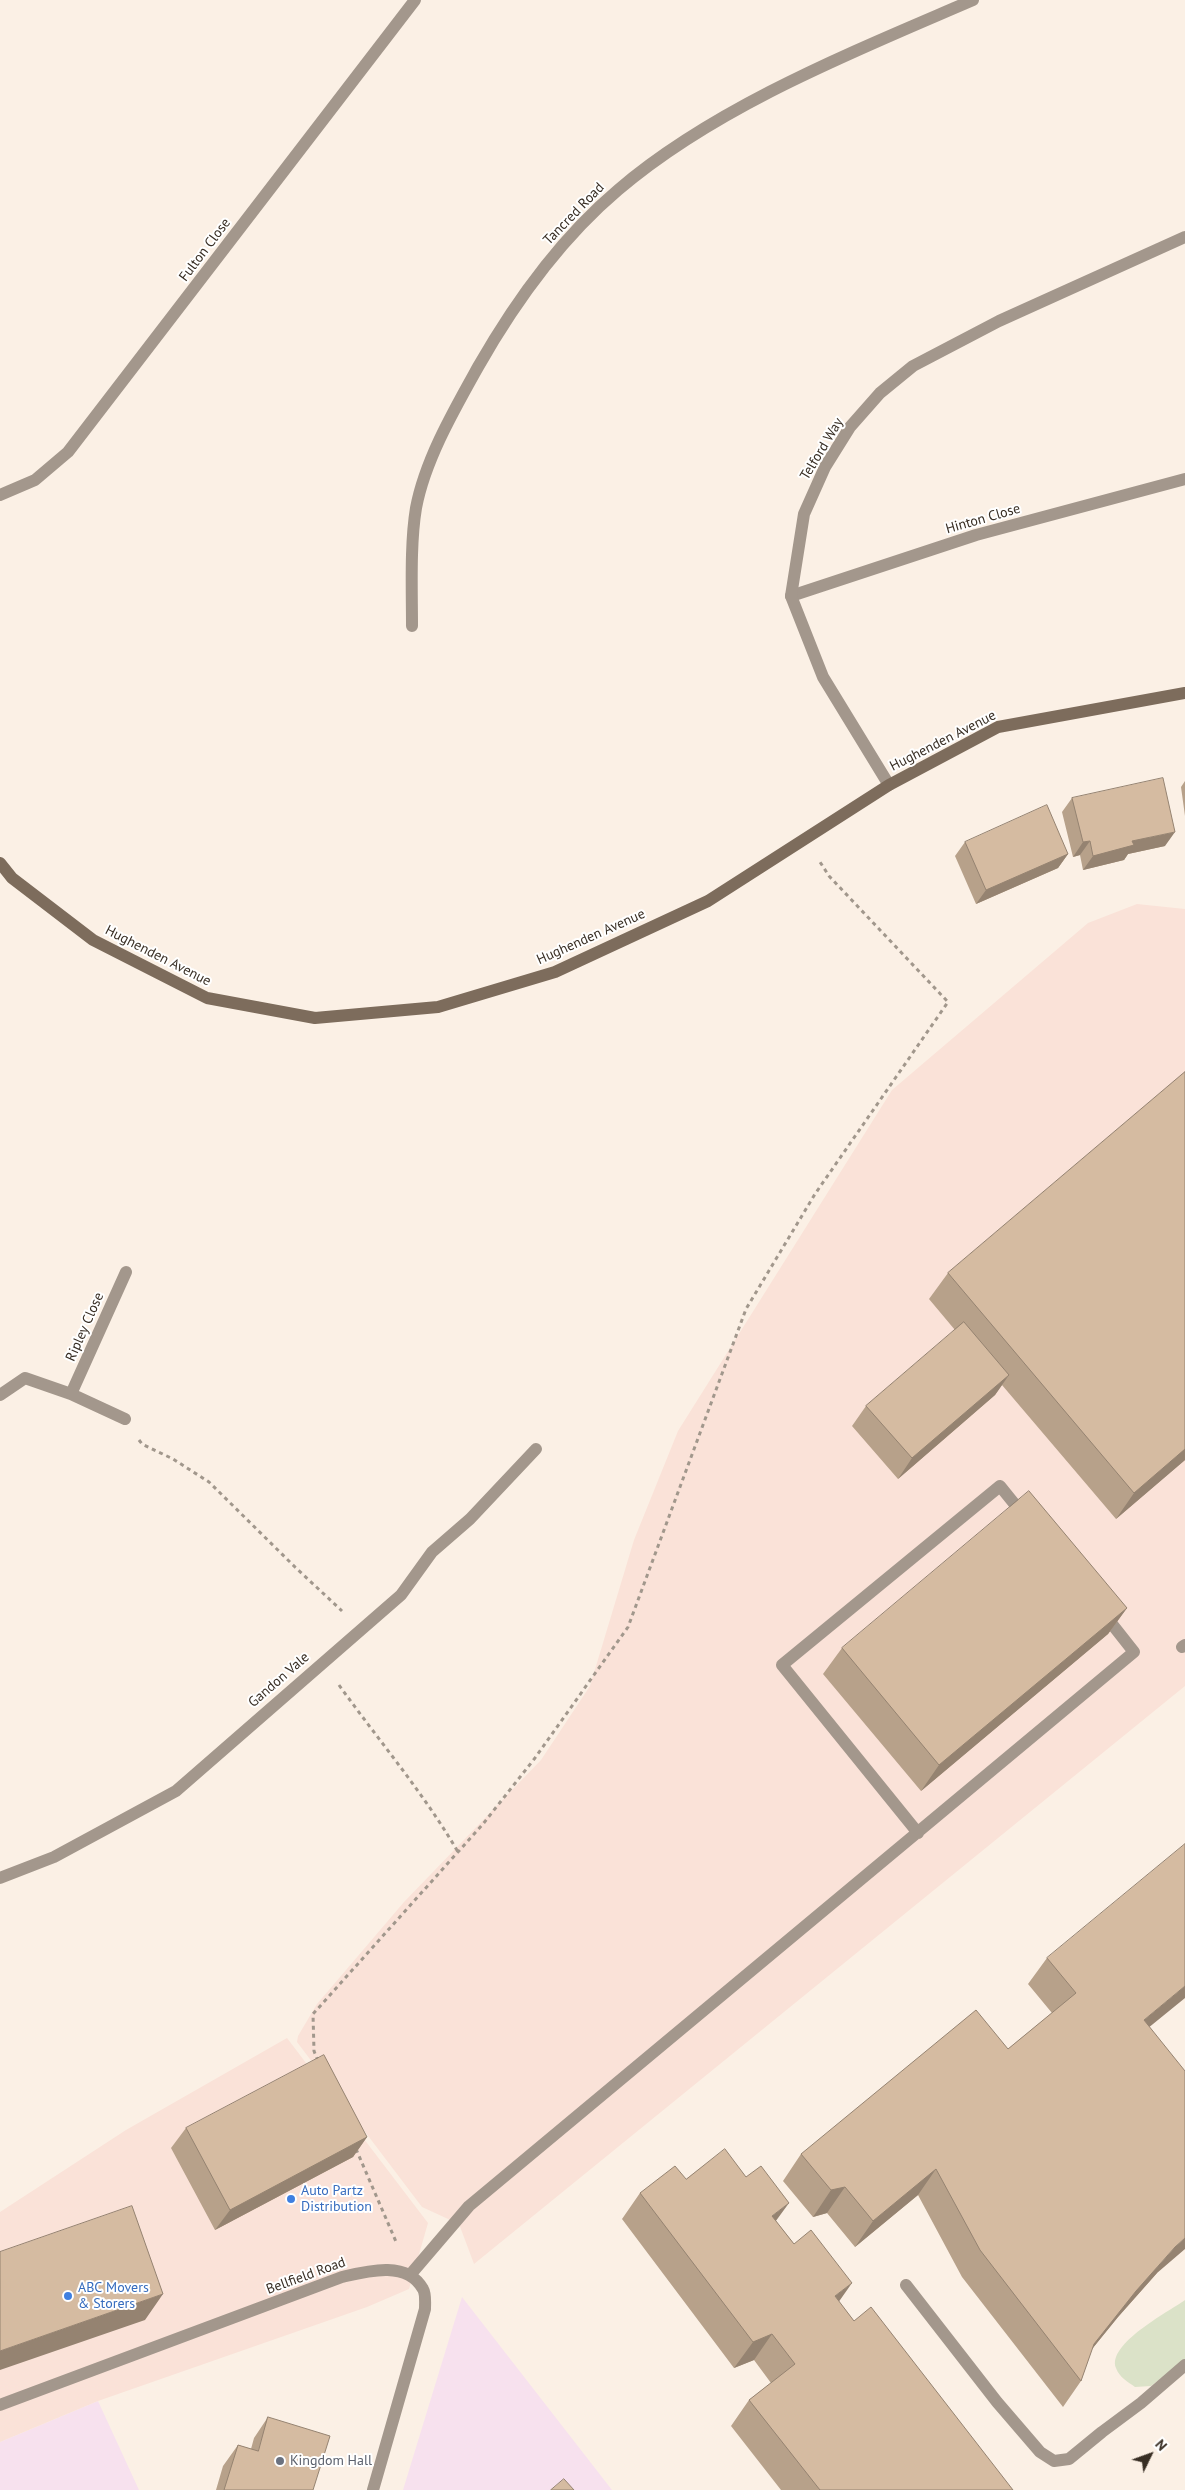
<!DOCTYPE html>
<style>
body{margin:0}
#map{position:relative;width:1185px;height:2490px;overflow:hidden;background:#fbf0e5;font-family:"PT Sans",sans-serif}
canvas{display:block}
.north{position:absolute;left:1125px;top:2430px;width:50px;height:50px;-webkit-text-stroke:4px #fff;paint-order:stroke;rotate:48deg;font-size:14px;font-weight:700;line-height:20px;text-align:center;color:#382e24}
.north::after{content:'';display:block;margin:auto;width:18px;height:22px;background:#382e24;clip-path:polygon(50% 0,100% 100%,50% 72%,0 100%)}
</style>
<div id="map">
<canvas width="1185" height="2490"></canvas>
<div class="north">N</div>
</div>
<script>
const c = document.querySelector('canvas').getContext('2d');
c.lineJoin = 'round';
function fillPath(path, color) {
  c.fillStyle = color;
  c.fill(path, 'evenodd');
}
function stroke(path, color, width, dash) {
  c.strokeStyle = color;
  c.lineWidth = width;
  c.lineCap = dash ? 'butt' : 'round';
  c.setLineDash(dash || []);
  c.stroke(path);
}
function drawText(font, color, halo, rows, align = 'center') {
  c.font = font + ' "PT Sans",sans-serif';
  c.lineWidth = 4;
  c.setLineDash([]);
  c.textBaseline = 'middle';
  c.strokeStyle = halo;
  c.fillStyle = color;
  for (const [text, x, y, turn = 0] of rows) {
    c.save();
    c.translate(x, y);
    c.rotate((+turn || 0) * Math.PI / 180);
    c.textAlign = isNaN(turn) ? turn : align;
    if (halo) c.strokeText(text, 0, 0);
    c.fillText(text, 0, 0);
    c.restore();
  }
}
const commercial = new Path2D(`
 M 462,2297 L 612,2490 L 403,2490 Z
 M 98,2401 L 139,2490 L 0,2490 L 0,2442 Z`);
const industrial = new Path2D(`
 M 1137,904 L 1185,909 L 1185,1686 L 474,2264 L 459,2224 L 422,2207 L 297,2042 L 298,2036 L 317,2004 L 404,1902 L 541,1760 L 590,1686 L 634,1540 L 678,1431 L 892,1090 L 1088,923 Z
 M 287,2038 L 428,2223 L 409,2289 L 367,2307 L 98,2401 L 0,2442 L 0,2212 L 126,2130 Z`);
const green = new Path2D(`
 M 1185,2300 L 1185,2360 L 1151,2386 L 1135,2387 C 1128,2382 1119,2377 1116,2368 C 1107,2344 1168,2312 1185,2300 Z`);
const path = new Path2D(`
 M 139,1440 L 142,1444 L 173,1459 L 209,1482 L 295,1567 L 342,1611
 M 339,1685 C 379,1741 423,1792 458,1852
 M 318,2061 L 314,2051 L 313,2014 L 483,1824 L 535,1758 L 628,1627 L 746,1309 L 815,1194 L 948,1002 L 829,876 L 820,862
 M 356,2149 L 397,2244`);
const lane = new Path2D(`
 M 791,596 L 976,535 L 1185,479
 M 412,626 C 412,590 410,544 416,508 C 425,460 454,410 478,367 C 515,302 560,239 618,190 C 716,106 855,51 973,0
 M 1182,1647 L 1185,1645
 M 918,1833 L 782,1665 L 1000,1486 L 1025,1517
 M 410,2275 L 469,2206 L 1134,1652 L 1104,1614
 M 906,2285 L 997,2402 L 1040,2452 L 1054,2461 L 1069,2459 L 1102,2432 L 1141,2403 L 1185,2365
 M 0,2405 L 342,2277 C 367,2271 407,2260 423,2289 C 426,2294 425,2303 425,2309 L 373,2490`);
const street = new Path2D(`
 M 0,495 L 35,480 L 68,452 L 415,0
 M 889,785 L 823,677 L 791,596 L 804,514 L 825,467 L 850,427 L 880,393 L 913,366 L 999,321 L 1185,237
 M 71,1394 L 126,1272
 M 0,1395 L 25,1378 L 71,1394 L 125,1419
 M 0,1878 L 54,1857 L 176,1791 L 401,1595 L 432,1552 L 470,1519 L 536,1449`);
const secondary = new Path2D(`
 M 0,863 L 12,878 L 93,940 L 207,998 L 315,1018 L 438,1007 L 555,972 L 708,901 L 889,785 L 998,727 L 1185,693`);
const wall = new Path2D(`
 M 1185,781 L 1185,816 L 1181,787 Z
 M 1072,798 L 1165,846 L 1128,854 L 1124,860 L 1083,870 L 1080,855 L 1073,857 L 1062,812 Z
 M 965,842 L 1068,854 L 1058,868 L 976,904 L 955,856 Z
 M 1185,1072 L 1185,1460 L 1116,1519 L 1002,1385 L 995,1395 L 898,1479 L 852,1426 L 866,1406 L 955,1330 L 929,1299 L 948,1273 Z
 M 1127,1608 L 1108,1634 L 921,1791 L 823,1674 L 842,1648 Z
 M 1047,1958 L 1149,2027 L 1157,2273 L 1118,2317 L 1092,2349 L 1081,2381 L 1063,2407 L 962,2277 L 918,2195 L 855,2247 L 827,2213 L 813,2217 L 783,2181 L 801,2154 L 1008,2049 L 1052,2013 L 1028,1984 Z
 M 186,2128 L 367,2137 L 353,2157 L 215,2230 L 171,2148 Z
 M 640,2193 L 776,2221 L 854,2321 L 1013,2490 L 781,2490 L 731,2426 L 749,2400 L 771,2383 L 754,2360 L 734,2368 L 622,2219 Z
 M 268,2417 L 313,2490 L 216,2490 L 223,2466 L 238,2445 L 251,2449 L 254,2438 Z`);
const shadedWall = new Path2D(`
 M 1175,832 L 1165,846 L 1128,854 L 1124,860 L 1083,870 L 1093,856 L 1132,841 Z
 M 1090,841 L 1080,855 L 1073,857 L 1083,842 Z
 M 1068,854 L 1058,868 L 976,904 L 986,890 Z
 M 1009,1375 L 995,1395 L 898,1479 L 912,1458 Z
 M 1185,1449 L 1185,1460 L 1116,1519 L 1134,1493 Z
 M 1127,1608 L 1108,1634 L 921,1791 L 939,1765 Z
 M 1185,1986 L 1185,1998 L 1126,2046 L 1144,2020 Z
 M 367,2137 L 353,2157 L 215,2230 L 230,2210 Z
 M 936,2169 L 918,2195 L 855,2247 L 873,2221 Z
 M 845,2187 L 827,2213 L 813,2217 L 831,2190 Z
 M 789,2203 L 770,2229 L 772,2216 Z
 M 1185,2238 L 1185,2249 L 1157,2273 L 1118,2317 L 1075,2370 L 1094,2344 L 1136,2291 L 1175,2247 Z
 M 852,2283 L 833,2310 L 835,2296 Z
 M 163,2294 L 145,2320 L 0,2370 L 0,2351 Z
 M 772,2334 L 754,2360 L 734,2368 L 753,2342 Z`);
const building = new Path2D(`
 M 1163,778 L 1175,832 L 1132,841 L 1134,845 L 1093,856 L 1090,841 L 1083,842 L 1072,798 Z
 M 1047,805 L 1068,854 L 986,890 L 965,842 Z
 M 1185,1072 L 1185,1449 L 1134,1493 L 948,1273 Z
 M 964,1322 L 1009,1375 L 912,1458 L 866,1406 Z
 M 1029,1491 L 1127,1608 L 939,1765 L 842,1648 Z
 M 1185,1844 L 1185,1986 L 1144,2020 L 1185,2071 L 1185,2238 L 1175,2247 L 1136,2291 L 1094,2344 L 1081,2381 L 980,2250 L 936,2169 L 873,2221 L 845,2187 L 831,2190 L 801,2154 L 976,2010 L 1008,2049 L 1076,1993 L 1047,1958 Z
 M 324,2055 L 367,2137 L 230,2210 L 186,2128 Z
 M 725,2149 L 746,2177 L 761,2166 L 789,2203 L 772,2216 L 794,2244 L 811,2230 L 852,2283 L 835,2296 L 854,2321 L 871,2307 L 1013,2490 L 820,2490 L 749,2400 L 795,2364 L 772,2334 L 753,2342 L 640,2193 L 675,2166 L 686,2179 Z
 M 132,2206 L 163,2294 L 0,2351 L 0,2252 Z
 M 268,2417 L 330,2436 L 313,2490 L 224,2490 L 238,2445 L 258,2451 Z
 M 564,2479 L 574,2490 L 551,2490 Z`);
const markers = [
 [291,2199,5,"#3f7fe0"],
 [68,2296,5,"#3f7fe0"],
 [280,2461,5,"#6b7280"]
];
const streetNames = [
 ["Tancred Road",574,214,-46],
 ["Fulton Close",205,250,-53],
 ["Telford Way",822,449,-59],
 ["Hinton Close",983,519,-16],
 ["Hughenden Avenue",943,741,-27],
 ["Hughenden Avenue",591,937,-24],
 ["Hughenden Avenue",158,956,27],
 ["Ripley Close",85,1327,-66],
 ["Gandon Vale",279,1680,-41],
 ["Bellfield Road",306,2276,-20]
];
const shopNames = [
 ["Auto Partz",301,2191],
 ["Distribution",301,2207],
 ["ABC Movers",78,2288],
 ["& Storers",78,2304]
];
const worshipNames = [
 ["Kingdom Hall",290,2461]
];
fillPath(commercial, '#f7e1ee');
fillPath(industrial, '#fae2d8');
fillPath(green, '#dbe2c8');
stroke(path, '#a1978c', 3, [4, 4]);
stroke(lane, '#a3978c', 12);
stroke(street, '#a3978c', 12);
stroke(secondary, '#7d6c5c', 12);
fillPath(wall, '#b7a18a');
fillPath(shadedWall, '#958371');
fillPath(building, '#d5bba1');
stroke(building, '#958371', 1);
for (const [x, y, r, color] of markers) {
  const dot = new Path2D();
  dot.arc(x, y, r, 0, 2 * Math.PI);
  c.fillStyle = color;
  c.fill(dot);
  stroke(dot, '#fff', 2);
}
drawText('14px', '#382e24', '#fff', streetNames);
drawText('14px', '#366cbe', '#fff', shopNames, 'left');
drawText('14px', '#5b616d', '#fff', worshipNames, 'left');
</script>
